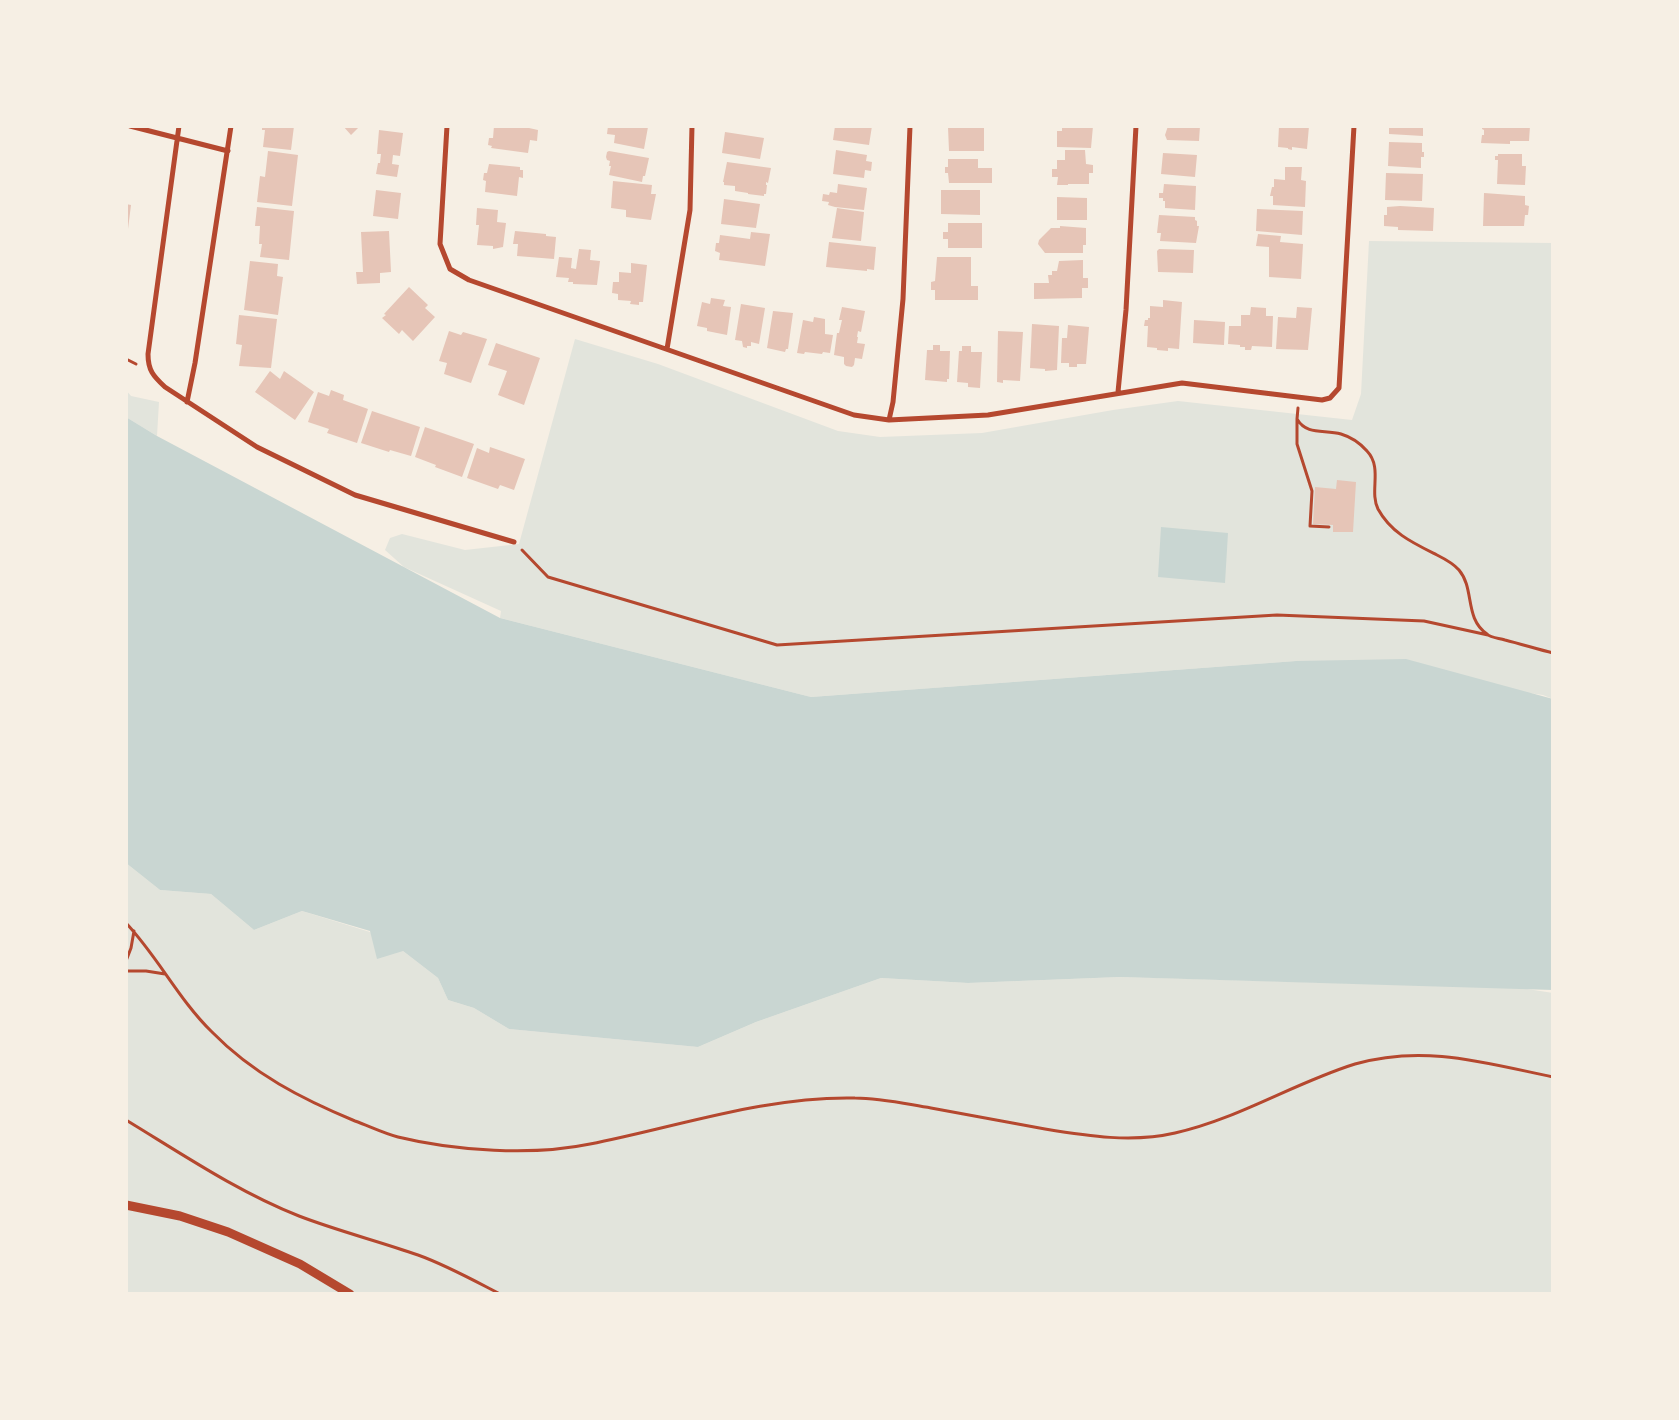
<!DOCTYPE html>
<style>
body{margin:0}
#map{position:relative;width:1679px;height:1420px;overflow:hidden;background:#f6efe4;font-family:"Fira Sans",sans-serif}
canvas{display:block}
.frame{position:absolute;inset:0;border:128px solid #f6efe4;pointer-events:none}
</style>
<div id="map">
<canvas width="1679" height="1420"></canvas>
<div class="frame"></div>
</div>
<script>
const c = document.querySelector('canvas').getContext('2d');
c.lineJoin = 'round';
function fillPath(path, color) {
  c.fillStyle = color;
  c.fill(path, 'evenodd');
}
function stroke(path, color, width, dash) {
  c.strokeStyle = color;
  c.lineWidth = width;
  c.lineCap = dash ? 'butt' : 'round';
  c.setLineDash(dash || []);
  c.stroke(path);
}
const green = new Path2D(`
 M 1369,241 L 1553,243 L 1553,699 L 1543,695 L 1296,661 L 811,697 L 500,618 L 501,611 L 404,567 L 385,550 L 390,538 L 402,534 L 465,550 L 519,544 L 575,339 L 658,364 L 838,431 L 880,437 L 982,433 L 1113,410 L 1178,401 L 1352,420 L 1361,394 Z
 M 126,390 L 131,396 L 159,402 L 157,436 L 126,417 Z
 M 126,863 L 160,890 L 211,894 L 254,930 L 302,911 L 370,932 L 403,951 L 438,978 L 448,1000 L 474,1008 L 509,1029 L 698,1047 L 756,1022 L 881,978 L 968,983 L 1120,977 L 1521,988 L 1553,993 L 1553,1294 L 126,1294 Z`);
const water = new Path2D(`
 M 126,417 L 157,436 L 500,618 L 811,697 L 1296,661 L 1406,659 L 1553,699 L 1553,990 L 1120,977 L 968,983 L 881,978 L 756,1022 L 698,1047 L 509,1029 L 474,1008 L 448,1000 L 438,978 L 403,951 L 377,959 L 370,931 L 302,911 L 254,930 L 211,894 L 160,890 L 126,863 Z
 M 1161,527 L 1228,533 L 1225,583 L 1158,577 Z`);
const building = new Path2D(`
 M 262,126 L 294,126 L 291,150 L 263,147 L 265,130 L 262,130 Z
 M 343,126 L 360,126 L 351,135 Z
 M 494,126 L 520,126 L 538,130 L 537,141 L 530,140 L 528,153 L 491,148 L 492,146 L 488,145 L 489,138 L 493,138 Z
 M 608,126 L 648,127 L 644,149 L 614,143 L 615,135 L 607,134 Z
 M 835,126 L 872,126 L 869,145 L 833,140 Z
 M 984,126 L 984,151 L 949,151 L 948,127 Z
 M 1062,126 L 1093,126 L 1091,148 L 1057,147 L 1057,131 L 1062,131 Z
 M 1168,126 L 1200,126 L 1199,141 L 1167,140 L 1165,135 Z
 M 1279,126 L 1309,126 L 1307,149 L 1292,147 L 1292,150 L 1288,149 L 1288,148 L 1278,147 Z
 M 1389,126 L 1423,126 L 1423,136 L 1389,134 Z
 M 1482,126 L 1530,126 L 1529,141 L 1510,141 L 1510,144 L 1481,143 L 1482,135 L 1484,135 L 1484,130 L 1482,129 Z
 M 379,130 L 403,133 L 400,156 L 393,155 L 392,164 L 399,165 L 397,177 L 376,174 L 378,163 L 380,163 L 381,154 L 377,154 Z
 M 725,132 L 764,138 L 760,159 L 722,153 Z
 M 1389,142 L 1422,143 L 1422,152 L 1424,152 L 1424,157 L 1421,157 L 1421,168 L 1388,166 Z
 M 836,150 L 867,155 L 866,161 L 872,162 L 871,171 L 865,170 L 864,178 L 833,174 Z
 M 1065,150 L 1085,150 L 1086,164 L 1093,165 L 1093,173 L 1089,173 L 1089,184 L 1068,184 L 1068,185 L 1057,185 L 1058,177 L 1052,177 L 1052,169 L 1057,169 L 1057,160 L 1065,160 Z
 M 268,151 L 298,155 L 292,206 L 257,202 L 260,176 L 265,177 Z
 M 609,151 L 649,158 L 645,176 L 643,176 L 642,182 L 609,175 L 611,166 L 609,166 L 610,161 L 607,160 L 606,157 L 607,152 Z
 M 1163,153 L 1197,155 L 1195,177 L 1161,174 Z
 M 1498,154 L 1522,154 L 1522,166 L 1526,166 L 1525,185 L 1497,184 L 1498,160 L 1495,160 L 1495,156 L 1498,156 Z
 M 948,159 L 978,159 L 978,168 L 992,168 L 992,183 L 949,183 L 948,173 L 945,173 L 945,167 L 948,167 Z
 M 727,162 L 771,168 L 768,183 L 766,182 L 766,185 L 767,185 L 766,194 L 764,194 L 764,196 L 748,194 L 748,193 L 735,191 L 735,186 L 724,185 L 724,182 L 723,182 Z
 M 489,164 L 520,167 L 520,170 L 523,170 L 523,178 L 519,177 L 517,196 L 485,192 L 486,181 L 483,180 L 484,173 L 487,173 Z
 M 1285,167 L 1302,167 L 1301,180 L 1306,181 L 1305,207 L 1273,205 L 1273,196 L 1270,196 L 1272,187 L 1274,187 L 1274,179 L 1285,180 Z
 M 1386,173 L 1423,174 L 1422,201 L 1385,200 Z
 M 613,181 L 652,185 L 651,194 L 656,194 L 651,220 L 626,217 L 626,210 L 611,208 Z
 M 838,184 L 867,188 L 864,210 L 835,207 L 828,205 L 829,202 L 822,201 L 823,194 L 829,195 L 830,192 L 837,193 Z
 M 1164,184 L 1196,186 L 1195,210 L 1165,208 L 1165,201 L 1163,201 L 1163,198 L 1159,198 L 1159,193 L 1163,193 Z
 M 376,190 L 401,193 L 398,219 L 373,216 Z
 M 941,190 L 980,190 L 980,215 L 941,214 Z
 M 1484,193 L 1525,196 L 1525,205 L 1529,206 L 1528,215 L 1525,215 L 1524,226 L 1483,226 Z
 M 1057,197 L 1087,198 L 1087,220 L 1057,220 Z
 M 724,199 L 760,204 L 756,228 L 721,224 Z
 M 126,204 L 131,205 L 127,237 L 126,237 Z
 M 1400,206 L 1434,208 L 1433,231 L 1398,230 L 1398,227 L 1384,226 L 1384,215 L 1387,215 L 1387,207 Z
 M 257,207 L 294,211 L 289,260 L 260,257 L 262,244 L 259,244 L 260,226 L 255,226 Z
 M 477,208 L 498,210 L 497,222 L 506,223 L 503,247 L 493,249 L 493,246 L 477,245 L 479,225 L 476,225 Z
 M 837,208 L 864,212 L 861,241 L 832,238 Z
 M 1257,209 L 1303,211 L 1302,235 L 1256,231 Z
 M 1159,215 L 1195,217 L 1195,220 L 1197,221 L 1197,226 L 1199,226 L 1196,243 L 1160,241 L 1161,233 L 1157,233 Z
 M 948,223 L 982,223 L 982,248 L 948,248 L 948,239 L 943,239 L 943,232 L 948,232 Z
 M 1060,226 L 1086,228 L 1086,245 L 1083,245 L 1083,253 L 1045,253 L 1038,244 L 1039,240 L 1051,228 L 1060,228 Z
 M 389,231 L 391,272 L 380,273 L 380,283 L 357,284 L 356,272 L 363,272 L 361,232 Z
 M 515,231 L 546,234 L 546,236 L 556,237 L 554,259 L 517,256 L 518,244 L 513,244 Z
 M 751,232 L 770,234 L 765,266 L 719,260 L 720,253 L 715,251 L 716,243 L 719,243 L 720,235 L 750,239 Z
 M 1258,234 L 1281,236 L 1280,242 L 1303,244 L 1301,279 L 1269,277 L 1269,247 L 1256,246 Z
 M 829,242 L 876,247 L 874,270 L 867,269 L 867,271 L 826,267 Z
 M 579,249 L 591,250 L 590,260 L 600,261 L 597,285 L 573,284 L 573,282 L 568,282 L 569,278 L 556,277 L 559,257 L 572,258 L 571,268 L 576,269 Z
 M 1159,249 L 1194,250 L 1193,273 L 1158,272 L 1157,251 Z
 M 937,257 L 971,257 L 971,286 L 978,286 L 978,300 L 935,300 L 935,290 L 931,290 L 931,282 L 935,281 Z
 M 1083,260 L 1083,278 L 1088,278 L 1088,288 L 1082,288 L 1082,298 L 1034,299 L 1034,283 L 1049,283 L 1048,275 L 1052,275 L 1052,271 L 1057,271 L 1059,261 Z
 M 250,261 L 278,264 L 277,276 L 283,277 L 278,315 L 244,310 Z
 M 631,263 L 647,265 L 643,302 L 639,302 L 639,305 L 630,304 L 631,301 L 618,300 L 618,294 L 612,293 L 613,282 L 619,282 L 619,272 L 631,273 Z
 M 409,287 L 428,305 L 425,308 L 435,317 L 413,341 L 402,330 L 399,334 L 382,318 L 386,315 L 384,314 Z
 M 711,298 L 725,300 L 723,306 L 731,307 L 727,335 L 707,331 L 707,328 L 697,326 L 702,302 L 710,304 Z
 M 1163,300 L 1182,302 L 1179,349 L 1168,348 L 1168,351 L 1157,350 L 1157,348 L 1147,347 L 1148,326 L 1144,326 L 1145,320 L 1148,320 L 1148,318 L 1150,318 L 1150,306 L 1163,307 Z
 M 741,304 L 765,308 L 759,344 L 751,342 L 751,346 L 747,346 L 747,348 L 743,347 L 742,341 L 735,340 Z
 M 842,307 L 865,311 L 861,332 L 858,331 L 857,337 L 858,337 L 857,343 L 865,344 L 862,359 L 855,358 L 854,365 L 852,367 L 846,366 L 844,364 L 844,357 L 834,355 L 837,333 L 839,333 L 842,320 L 839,320 Z
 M 1251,307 L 1266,308 L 1266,316 L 1273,316 L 1272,347 L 1252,346 L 1251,350 L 1245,350 L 1245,347 L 1240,347 L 1240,345 L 1228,344 L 1229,326 L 1241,326 L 1241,315 L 1250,315 Z
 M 1297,307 L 1312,308 L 1308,350 L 1276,349 L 1278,317 L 1296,318 Z
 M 773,311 L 793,313 L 788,349 L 786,349 L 785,352 L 767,348 Z
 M 239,315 L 277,319 L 271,368 L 239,366 L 242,345 L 236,344 Z
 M 814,317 L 825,319 L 825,334 L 833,335 L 830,353 L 823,352 L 822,354 L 805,352 L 804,354 L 797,353 L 803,320 L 813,322 Z
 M 1194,320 L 1225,322 L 1224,345 L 1193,343 Z
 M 1032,324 L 1059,326 L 1057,370 L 1045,371 L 1045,369 L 1030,368 Z
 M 1068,325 L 1089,327 L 1086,364 L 1077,364 L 1077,367 L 1069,367 L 1069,363 L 1061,363 L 1062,338 L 1067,338 Z
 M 449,331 L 461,335 L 463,332 L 487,339 L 471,383 L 444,374 L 447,363 L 439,361 Z
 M 998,331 L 1023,332 L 1020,381 L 1003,380 L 1003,383 L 997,382 Z
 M 496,343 L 540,358 L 524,405 L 498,395 L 507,371 L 488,365 Z
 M 933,345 L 940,345 L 940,351 L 950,351 L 949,379 L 947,379 L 947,382 L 925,380 L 927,350 L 933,350 Z
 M 962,346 L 971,346 L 971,352 L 982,352 L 980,388 L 968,387 L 968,383 L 957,382 L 959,351 L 962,351 Z
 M 270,371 L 280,379 L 284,371 L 314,392 L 295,420 L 255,392 Z
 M 331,390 L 344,395 L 343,400 L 368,409 L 357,443 L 327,433 L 329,429 L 308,422 L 318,392 L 329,396 Z
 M 372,411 L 420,427 L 411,456 L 390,450 L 389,452 L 361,443 Z
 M 425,427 L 474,444 L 462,477 L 435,467 L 436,465 L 415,457 Z
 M 490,447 L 525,459 L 514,490 L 500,485 L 498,489 L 467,478 L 477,448 L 489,453 Z
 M 1337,480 L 1356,482 L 1353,532 L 1333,532 L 1333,525 L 1313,524 L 1315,487 L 1336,489 Z`);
const path = new Path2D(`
 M 126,359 L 136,364
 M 1298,408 L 1297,419 C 1307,436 1325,429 1341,434 C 1351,437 1360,443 1367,451 C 1383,468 1369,491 1378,509 C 1391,533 1413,543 1437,555 C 1445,559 1453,563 1459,570 C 1475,589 1464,618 1487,634 C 1491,638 1499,638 1505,640 C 1521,644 1537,649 1553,653
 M 1297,419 L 1297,444 L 1312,491 L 1310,526 L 1329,527
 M 522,550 L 548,577 L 777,645 L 1277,615 L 1424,621 L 1488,635
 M 126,923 C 158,957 179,1000 212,1032 C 253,1074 302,1099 355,1121 C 369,1126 383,1133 398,1137 C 455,1151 533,1156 590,1144 C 677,1127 765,1096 855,1098 C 881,1098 906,1104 931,1108 C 969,1115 1007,1122 1045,1129 C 1088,1136 1132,1143 1175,1133 C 1238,1119 1294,1083 1355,1064 C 1424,1044 1486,1063 1553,1077
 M 126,961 L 131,948 L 134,931
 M 126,971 L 146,971 L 165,974
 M 126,1120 C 182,1154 238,1192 299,1216 C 338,1231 378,1241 418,1255 C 446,1265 473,1280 500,1294`);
const minor = new Path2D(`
 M 130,126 L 228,151
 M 179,126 L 148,354 C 148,370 153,376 165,387 L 257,447 L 355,495 L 514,542
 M 447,126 L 440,244 L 450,269 L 469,280 L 854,415 L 889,420 L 988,415 L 1182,383 L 1322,400 L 1330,398 L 1339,388 L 1354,126
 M 667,349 L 690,210 L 692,126
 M 1118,392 L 1126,310 L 1136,126
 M 187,402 L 195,363 L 231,126
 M 889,420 L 893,402 L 903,299 L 910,126`);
const tertiary = new Path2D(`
 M 126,1205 L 180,1216 L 228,1232 L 300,1264 L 350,1294`);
fillPath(green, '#e2e4dc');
fillPath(water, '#c9d6d2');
fillPath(building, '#e6c5b7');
stroke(path, '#b5482f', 3);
stroke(minor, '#b5482f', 5);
stroke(tertiary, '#b5482f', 9);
</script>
